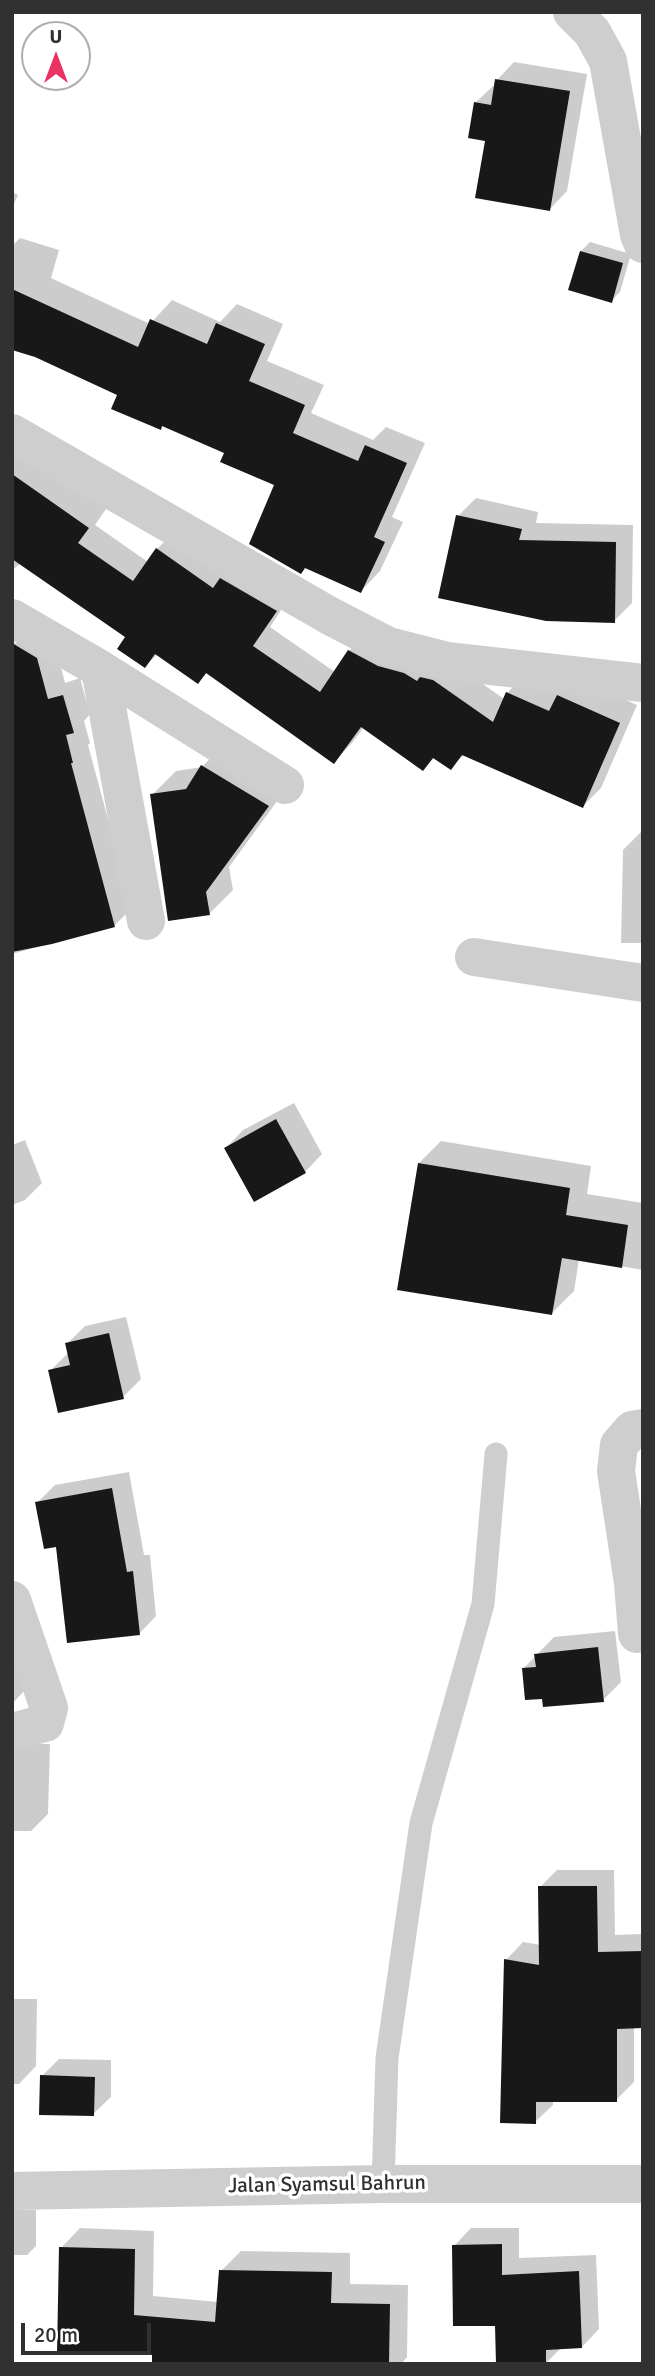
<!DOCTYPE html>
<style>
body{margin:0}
#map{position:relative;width:655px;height:2376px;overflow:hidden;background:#fff;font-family:Signika,sans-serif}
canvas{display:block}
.frame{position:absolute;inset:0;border:14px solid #313131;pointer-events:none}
.north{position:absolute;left:21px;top:21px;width:70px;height:70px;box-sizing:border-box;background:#fff;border:2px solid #adadad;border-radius:50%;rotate:0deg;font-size:19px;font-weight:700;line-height:28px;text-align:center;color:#313131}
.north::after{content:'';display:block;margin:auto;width:24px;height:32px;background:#e93162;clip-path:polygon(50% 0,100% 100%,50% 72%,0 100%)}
.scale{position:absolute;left:21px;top:2323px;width:130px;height:32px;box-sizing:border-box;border:4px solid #313131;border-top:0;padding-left:9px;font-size:21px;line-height:24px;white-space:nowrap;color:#313131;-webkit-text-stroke:5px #fff;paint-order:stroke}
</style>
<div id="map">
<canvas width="655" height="2376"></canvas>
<div class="frame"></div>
<div class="north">U</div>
<div class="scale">20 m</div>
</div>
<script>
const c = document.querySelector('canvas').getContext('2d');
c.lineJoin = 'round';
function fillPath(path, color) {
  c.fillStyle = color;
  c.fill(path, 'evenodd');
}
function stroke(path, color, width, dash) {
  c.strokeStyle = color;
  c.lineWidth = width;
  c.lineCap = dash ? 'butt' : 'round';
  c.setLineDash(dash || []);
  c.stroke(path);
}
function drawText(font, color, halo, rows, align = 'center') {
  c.font = font + ' Signika,sans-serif';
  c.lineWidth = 7;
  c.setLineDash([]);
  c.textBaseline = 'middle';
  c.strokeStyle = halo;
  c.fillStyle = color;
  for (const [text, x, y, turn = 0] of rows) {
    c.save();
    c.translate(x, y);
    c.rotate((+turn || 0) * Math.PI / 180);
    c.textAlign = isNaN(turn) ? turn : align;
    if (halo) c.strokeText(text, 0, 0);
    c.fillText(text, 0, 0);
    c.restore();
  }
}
const shadow = new Path2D(`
 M 514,62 L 587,74 L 567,191 L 550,209 L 487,139 L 475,103 L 493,86 L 496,86 L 497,80 Z
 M 12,192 L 18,195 L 12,208 Z
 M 20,238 L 59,250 L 51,278 L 150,324 L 172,300 L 220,322 L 237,304 L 283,324 L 267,361 L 324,385 L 311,413 L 373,440 L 386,427 L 425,443 L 392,517 L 403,522 L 380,571 L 361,591 L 277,485 L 227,452 L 163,425 L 160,428 L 119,394 L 36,355 L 12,348 L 12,246 Z
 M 590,242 L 631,254 L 620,292 L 611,301 L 581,251 Z
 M 12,434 L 106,509 L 95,525 L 148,562 L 157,549 L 175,531 L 293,592 L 270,627 L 335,672 L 349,651 L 367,633 L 452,662 L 504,699 L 507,693 L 525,675 L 577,678 L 637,705 L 601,788 L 583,806 L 465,754 L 450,768 L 435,757 L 423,769 L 364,727 L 352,743 L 334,761 L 208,672 L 198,682 L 158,654 L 145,666 L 127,637 L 21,563 L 15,568 L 12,566 Z
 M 476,498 L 538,512 L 536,523 L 633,525 L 632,603 L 614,621 L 458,516 Z
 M 45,635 L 54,640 L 65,683 L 80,678 L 90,714 L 84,721 L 90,743 L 88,745 L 132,908 L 114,926 L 12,954 L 12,644 Z
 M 226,742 L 291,782 L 229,867 L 233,890 L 209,914 L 152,795 L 176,771 L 202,767 Z
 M 643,830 L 643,943 L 621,943 L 623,850 Z
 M 294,1103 L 322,1154 L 305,1172 L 226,1148 L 243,1130 Z
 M 25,1140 L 42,1183 L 25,1200 L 12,1205 L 12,1145 Z
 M 441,1141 L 591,1166 L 587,1194 L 643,1203 L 643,1270 L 579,1259 L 574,1291 L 552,1313 L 419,1163 Z
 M 126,1317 L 141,1379 L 123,1397 L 50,1371 L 68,1353 L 67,1344 L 85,1326 Z
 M 129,1472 L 144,1555 L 150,1555 L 156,1616 L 139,1634 L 58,1545 L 37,1503 L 55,1485 Z
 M 615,1631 L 621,1682 L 603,1700 L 544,1697 L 523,1669 L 554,1637 Z
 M 19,1663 L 24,1691 L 12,1704 L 12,1664 Z
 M 12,1728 L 34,1744 L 50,1744 L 48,1814 L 31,1831 L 12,1831 Z
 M 557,1870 L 614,1870 L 615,1935 L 643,1934 L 643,2027 L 634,2027 L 634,2082 L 616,2100 L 553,2100 L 553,2105 L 535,2122 L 506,1960 L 523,1942 L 541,1945 L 540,1887 Z
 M 12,1999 L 37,1999 L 36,2066 L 19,2084 L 12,2084 Z
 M 59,2059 L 111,2060 L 111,2097 L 93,2114 L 42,2076 Z
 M 12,2210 L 36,2210 L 36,2246 L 27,2255 L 12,2255 Z
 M 80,2228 L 154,2231 L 153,2296 L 218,2302 L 221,2271 L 241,2251 L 350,2253 L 350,2284 L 408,2285 L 407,2357 L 401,2364 L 153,2364 L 154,2354 L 61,2248 Z
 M 471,2228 L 519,2228 L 519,2258 L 596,2255 L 599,2329 L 582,2347 L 561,2348 L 545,2364 L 497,2324 L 454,2246 Z`);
const building = new Path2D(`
 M 495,79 L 570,91 L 550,211 L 475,198 L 485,141 L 468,138 L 474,102 L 491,105 Z
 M 580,251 L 623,263 L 612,303 L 568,290 Z
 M 12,289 L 138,347 L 150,319 L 207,344 L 216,323 L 265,344 L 249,381 L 305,405 L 293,433 L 358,461 L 365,445 L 407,463 L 374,537 L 385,542 L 361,593 L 305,568 L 301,574 L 249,544 L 274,485 L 220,462 L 224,453 L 162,426 L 161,430 L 111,409 L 117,395 L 35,357 L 12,350 Z
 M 12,474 L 89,528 L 78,543 L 133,581 L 156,548 L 213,588 L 220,578 L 277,611 L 253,646 L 320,692 L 348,650 L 378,666 L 404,673 L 417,681 L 420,677 L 433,680 L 493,722 L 506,692 L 549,711 L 557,695 L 620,723 L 583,808 L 462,755 L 451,770 L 433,758 L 423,771 L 361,727 L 334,764 L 206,673 L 198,684 L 155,654 L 145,668 L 117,649 L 125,637 L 12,559 Z
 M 456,515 L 522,529 L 519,540 L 616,542 L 615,623 L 546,621 L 438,598 Z
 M 12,643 L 37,658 L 48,699 L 63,695 L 74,733 L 66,735 L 73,763 L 71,763 L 115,927 L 52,944 L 12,952 Z
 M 201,765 L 269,806 L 206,892 L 210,915 L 168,921 L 150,794 L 186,789 Z
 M 276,1119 L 306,1173 L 254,1202 L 224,1148 Z
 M 418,1163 L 570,1188 L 566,1215 L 628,1225 L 622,1268 L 562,1258 L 552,1315 L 397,1290 Z
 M 109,1333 L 124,1399 L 58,1413 L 48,1370 L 70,1365 L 65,1343 Z
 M 112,1488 L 127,1572 L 133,1571 L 140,1635 L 67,1643 L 56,1547 L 44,1549 L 35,1502 Z
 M 598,1647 L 604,1702 L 543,1707 L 542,1699 L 525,1700 L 522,1668 L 536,1667 L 534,1654 Z
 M 538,1886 L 597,1886 L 598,1952 L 643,1951 L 643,2028 L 617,2029 L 617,2102 L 536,2102 L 536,2124 L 500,2123 L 504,1959 L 539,1965 Z
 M 40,2075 L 95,2077 L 94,2116 L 39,2115 Z
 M 502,2244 L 502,2275 L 579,2271 L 582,2348 L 546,2350 L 546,2364 L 496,2364 L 495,2326 L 453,2326 L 452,2245 Z
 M 59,2247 L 135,2249 L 134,2315 L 215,2322 L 219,2270 L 332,2272 L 331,2303 L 390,2304 L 389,2364 L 152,2364 L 152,2355 L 57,2353 Z`);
const lane = new Path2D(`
 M 383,2184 L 387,2058 L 421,1823 L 483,1604 L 496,1454`);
const street = new Path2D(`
 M 572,12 L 592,32 L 608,61 L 639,235 L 643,244
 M 12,433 L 330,616 L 388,646 L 447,661 L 643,683
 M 12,618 L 100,669 L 285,785
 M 100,669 L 146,921
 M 474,957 L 643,983
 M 12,1600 L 49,1708 L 45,1723 L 12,1732
 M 637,1634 L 633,1583 L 616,1471 L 619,1445 L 632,1430 L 643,1428
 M 12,2191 L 383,2184 L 643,2184`);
const streetNames = [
 ["Jalan Syamsul Bahrun",327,2185,-1]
];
fillPath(shadow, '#0003');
fillPath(building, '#181818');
stroke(lane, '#cecece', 23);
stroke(street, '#cecece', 38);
drawText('21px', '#313131', '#fff', streetNames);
</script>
